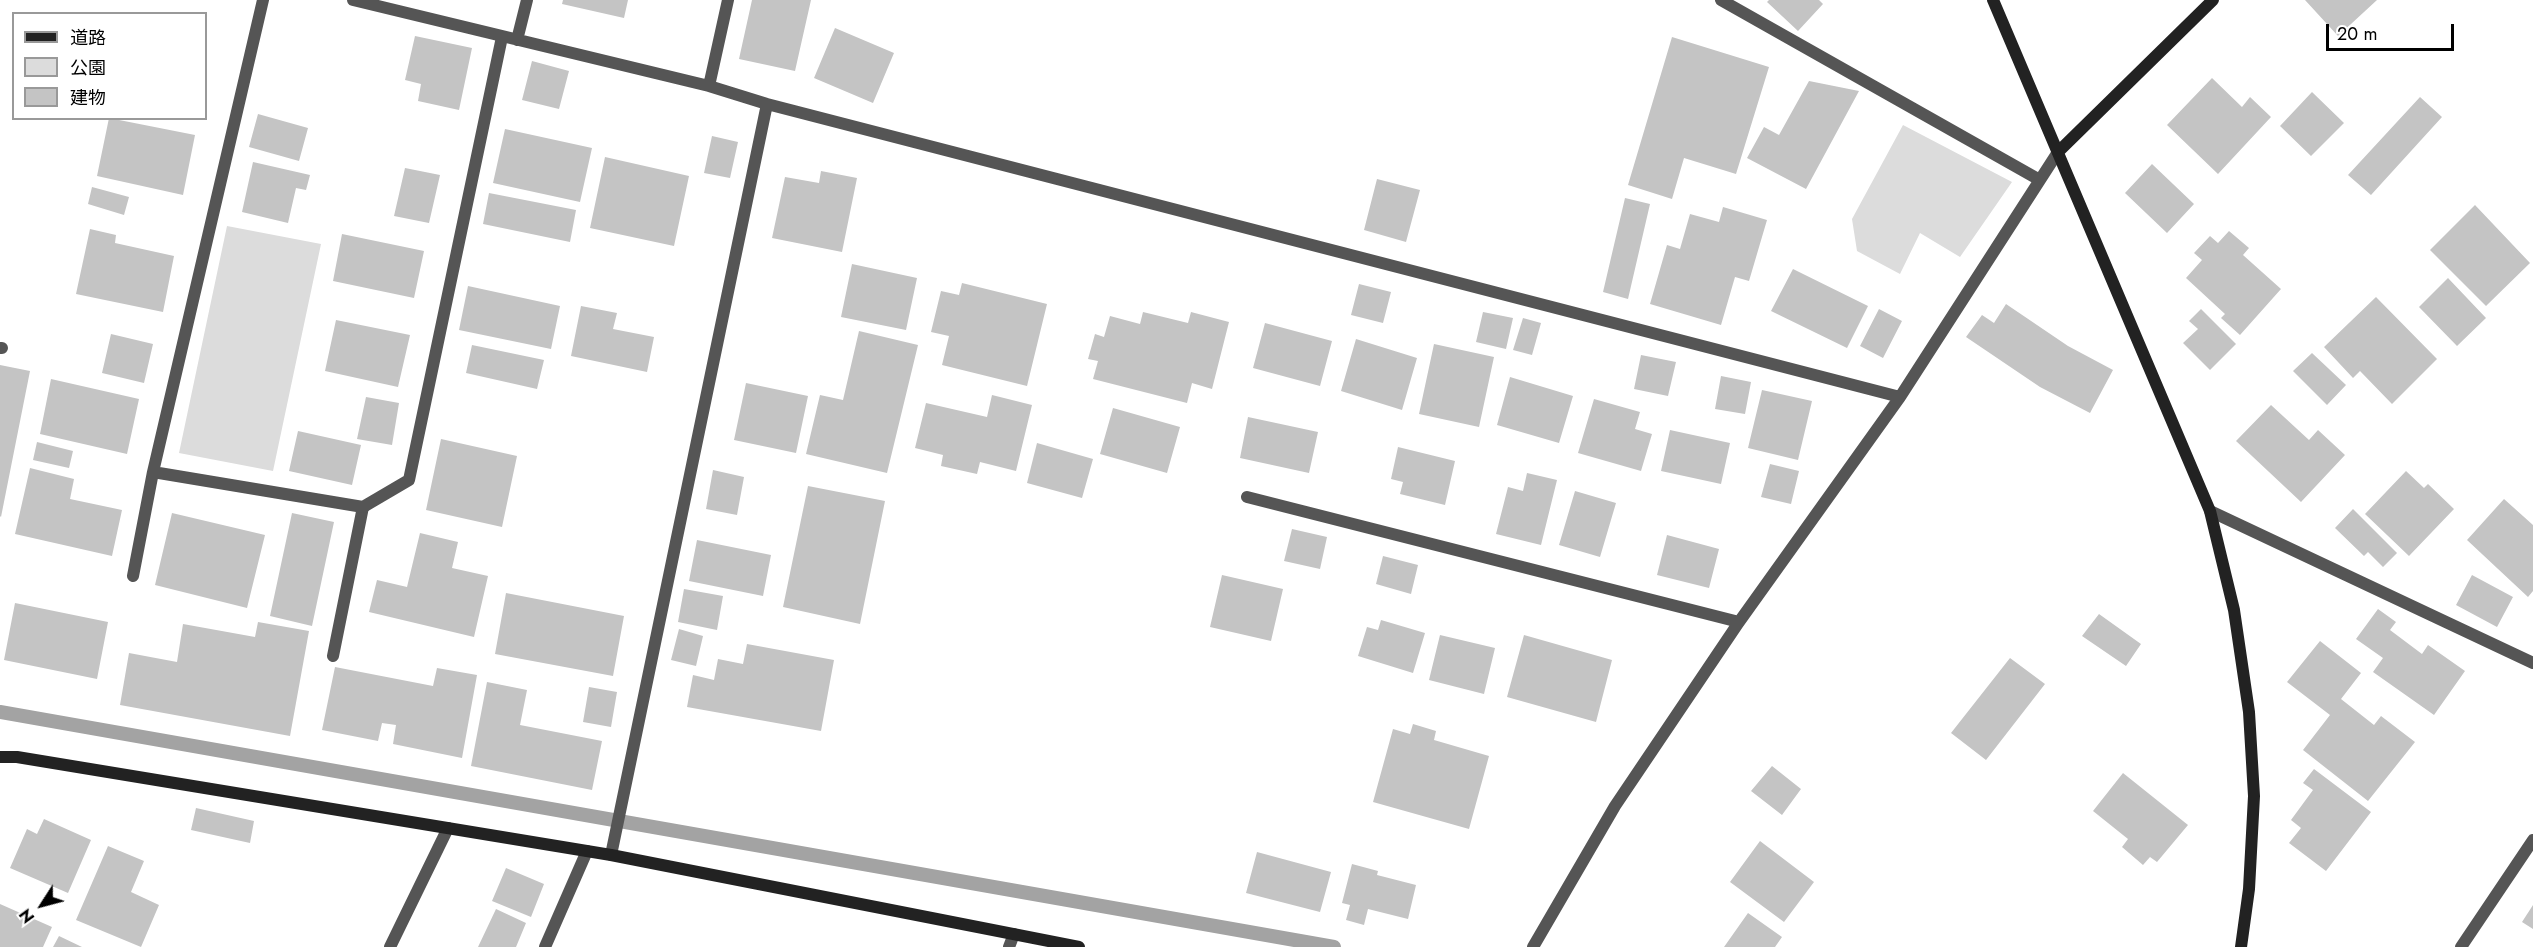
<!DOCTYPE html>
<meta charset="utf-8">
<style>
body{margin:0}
#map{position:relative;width:2533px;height:947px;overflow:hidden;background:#fff;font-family:Jost,"Noto Sans JP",sans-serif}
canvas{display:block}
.legend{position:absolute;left:12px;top:12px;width:195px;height:108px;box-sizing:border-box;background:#fff;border:2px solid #999;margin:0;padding:8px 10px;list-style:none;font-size:18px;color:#000}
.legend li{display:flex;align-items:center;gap:12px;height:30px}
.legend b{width:30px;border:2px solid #999}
.north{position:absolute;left:12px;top:875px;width:60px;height:60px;-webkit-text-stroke:4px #fff;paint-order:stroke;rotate:234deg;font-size:16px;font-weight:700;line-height:24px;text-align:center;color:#000}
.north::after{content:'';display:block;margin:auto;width:21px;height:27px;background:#000;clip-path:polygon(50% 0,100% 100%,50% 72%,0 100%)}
.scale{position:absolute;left:2326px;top:24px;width:128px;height:27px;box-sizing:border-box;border:3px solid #000;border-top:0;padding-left:8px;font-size:18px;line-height:21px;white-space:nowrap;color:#000;-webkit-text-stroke:4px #fff;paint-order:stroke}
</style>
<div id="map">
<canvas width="2533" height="947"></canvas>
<ul class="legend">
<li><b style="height:8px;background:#222"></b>道路</li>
<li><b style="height:16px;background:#dcdcdc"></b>公園</li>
<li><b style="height:16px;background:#c4c4c4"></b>建物</li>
</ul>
<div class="north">N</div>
<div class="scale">20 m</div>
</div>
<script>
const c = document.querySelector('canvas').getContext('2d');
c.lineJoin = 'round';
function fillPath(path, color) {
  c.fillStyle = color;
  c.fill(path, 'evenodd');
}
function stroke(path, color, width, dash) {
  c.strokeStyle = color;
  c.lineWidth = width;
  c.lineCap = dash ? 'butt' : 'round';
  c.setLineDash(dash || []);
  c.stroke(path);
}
const green = new Path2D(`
 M 1903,125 L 2012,182 L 1960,257 L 1920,233 L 1900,274 L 1857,251 L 1852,219 Z
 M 227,226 L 321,244 L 273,471 L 179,453 Z`);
const stream = new Path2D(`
 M 0,712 L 1334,947`);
const building = new Path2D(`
 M 563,0 L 628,0 L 624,18 L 562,4 Z
 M 752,0 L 811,0 L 795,71 L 739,59 Z
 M 1769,0 L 1819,0 L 1823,4 L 1798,31 L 1767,2 Z
 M 2305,0 L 2377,0 L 2338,36 Z
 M 835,28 L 894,53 L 873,103 L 814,78 Z
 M 415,36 L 472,48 L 459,110 L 418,101 L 421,84 L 405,80 Z
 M 1672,37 L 1769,67 L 1736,174 L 1684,158 L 1672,199 L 1628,185 Z
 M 532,61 L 569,71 L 559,109 L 522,100 Z
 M 2212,78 L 2242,107 L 2250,97 L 2271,117 L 2218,174 L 2167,125 Z
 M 1809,81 L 1859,91 L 1806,189 L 1747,158 L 1764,127 L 1779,135 Z
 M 2312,92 L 2344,123 L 2311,156 L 2280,126 Z
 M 2420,97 L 2442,117 L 2371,195 L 2348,175 Z
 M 258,114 L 308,128 L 299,161 L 249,147 Z
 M 109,118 L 195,135 L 183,195 L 97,176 Z
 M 505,129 L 592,148 L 580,202 L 493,183 Z
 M 712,136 L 738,142 L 730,178 L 704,173 Z
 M 605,157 L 689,176 L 674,246 L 590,228 Z
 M 253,162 L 310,175 L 306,190 L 296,188 L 288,223 L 242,212 Z
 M 2152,164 L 2194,204 L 2167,233 L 2125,193 Z
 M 405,168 L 440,175 L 429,223 L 394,216 Z
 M 821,171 L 857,178 L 842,252 L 772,238 L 785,177 L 819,183 Z
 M 1377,179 L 1420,190 L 1406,242 L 1364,230 Z
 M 92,187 L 129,197 L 124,215 L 88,204 Z
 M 489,193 L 576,210 L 570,242 L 483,224 Z
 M 1625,198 L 1650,204 L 1628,299 L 1603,292 Z
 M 2475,205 L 2530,263 L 2486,306 L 2430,250 Z
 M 1723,207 L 1767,220 L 1749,281 L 1735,277 L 1721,325 L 1650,304 L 1667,245 L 1680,249 L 1690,214 L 1719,222 Z
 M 90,229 L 116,235 L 115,243 L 174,256 L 163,312 L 76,294 Z
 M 2229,231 L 2249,248 L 2243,255 L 2281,289 L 2240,335 L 2221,318 L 2225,314 L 2186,278 L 2202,260 L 2194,253 L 2210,236 L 2218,243 Z
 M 342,234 L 424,251 L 414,298 L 333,281 Z
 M 852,264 L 917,278 L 906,330 L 841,317 Z
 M 1793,269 L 1868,306 L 1847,348 L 1771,311 Z
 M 2448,278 L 2486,318 L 2457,346 L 2419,307 Z
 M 962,283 L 1047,304 L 1027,386 L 942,365 L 949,336 L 931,332 L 941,291 L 959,295 Z
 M 1359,284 L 1391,292 L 1383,323 L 1351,315 Z
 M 468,286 L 560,306 L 551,349 L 459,330 Z
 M 2376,297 L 2437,359 L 2392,404 L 2360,371 L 2353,378 L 2324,347 Z
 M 2006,304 L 2068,346 L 2113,370 L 2090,413 L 2040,387 L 1966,337 L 1982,315 L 1994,323 Z
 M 581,306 L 617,313 L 613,329 L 654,337 L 647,372 L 571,356 Z
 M 1879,309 L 1902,321 L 1883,358 L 1860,346 Z
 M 2201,309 L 2236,344 L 2210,370 L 2183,343 L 2198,329 L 2189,321 Z
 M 1143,312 L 1188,323 L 1191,312 L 1229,322 L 1212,389 L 1192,383 L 1187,403 L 1093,379 L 1098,361 L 1088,359 L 1095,334 L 1104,337 L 1110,316 L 1140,324 Z
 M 1483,312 L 1513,318 L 1506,349 L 1476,342 Z
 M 1523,318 L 1541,323 L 1532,355 L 1513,350 Z
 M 336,320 L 410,335 L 398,387 L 325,371 Z
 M 1265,323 L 1332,341 L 1320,386 L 1253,368 Z
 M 859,331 L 918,345 L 887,473 L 806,454 L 820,395 L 843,400 Z
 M 111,334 L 153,344 L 144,383 L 102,373 Z
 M 1356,339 L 1417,358 L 1402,410 L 1341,391 Z
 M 1434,344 L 1494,357 L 1479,427 L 1419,414 Z
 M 472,345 L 544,360 L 537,389 L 466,373 Z
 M 2312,353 L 2346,385 L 2327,405 L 2293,371 Z
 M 1641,355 L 1676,362 L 1668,396 L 1634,389 Z
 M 0,365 L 30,371 L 1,517 L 0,516 Z
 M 1721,376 L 1751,382 L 1745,414 L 1715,409 Z
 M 1510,377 L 1573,396 L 1559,443 L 1497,425 Z
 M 51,379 L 139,399 L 127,454 L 40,434 Z
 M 746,383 L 808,396 L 796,453 L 734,440 Z
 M 1762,390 L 1812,401 L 1798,460 L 1748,448 Z
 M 992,395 L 1032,405 L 1016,471 L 980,462 L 977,474 L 941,466 L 943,455 L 915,448 L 926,403 L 987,417 Z
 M 366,397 L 399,403 L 392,445 L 357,439 Z
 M 1594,399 L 1640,412 L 1635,429 L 1652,434 L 1641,471 L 1578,453 Z
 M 2271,405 L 2309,440 L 2318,430 L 2345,455 L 2301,502 L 2236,441 Z
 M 1113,408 L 1180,427 L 1167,473 L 1100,454 Z
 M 1248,417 L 1318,432 L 1309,473 L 1240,458 Z
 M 1670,430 L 1730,443 L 1721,484 L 1661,471 Z
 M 298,431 L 361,445 L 352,485 L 289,471 Z
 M 441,439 L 517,456 L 502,527 L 426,510 Z
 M 37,442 L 73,451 L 69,468 L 33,460 Z
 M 1037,443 L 1093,459 L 1082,498 L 1027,483 Z
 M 1398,447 L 1455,461 L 1445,505 L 1400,494 L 1403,482 L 1391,479 Z
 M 1770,464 L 1799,471 L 1791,504 L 1761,497 Z
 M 30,468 L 74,479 L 70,499 L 122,510 L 112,556 L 15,534 Z
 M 713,470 L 744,477 L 737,515 L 706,509 Z
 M 2406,471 L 2424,488 L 2428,484 L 2454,509 L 2409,556 L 2365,514 Z
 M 1527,473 L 1557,480 L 1541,545 L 1496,534 L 1508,487 L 1523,491 Z
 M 808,486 L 885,501 L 860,624 L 783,607 Z
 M 1575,491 L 1616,503 L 1600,557 L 1559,545 Z
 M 2504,499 L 2533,525 L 2533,591 L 2528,597 L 2467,540 Z
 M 2353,509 L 2397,553 L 2383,567 L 2368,552 L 2364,556 L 2335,528 Z
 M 172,513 L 265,535 L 247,608 L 155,585 Z
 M 292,513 L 334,522 L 312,626 L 270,616 Z
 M 1292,529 L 1327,537 L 1320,569 L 1284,561 Z
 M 420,533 L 458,542 L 452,568 L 488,576 L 474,637 L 369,612 L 377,580 L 407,587 Z
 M 1667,535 L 1719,549 L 1709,588 L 1657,575 Z
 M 697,540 L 771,555 L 763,596 L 689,581 Z
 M 1383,556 L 1418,565 L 1411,594 L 1376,584 Z
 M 1222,575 L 1283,589 L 1271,641 L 1210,627 Z
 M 2472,575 L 2513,597 L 2497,627 L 2456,605 Z
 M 684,589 L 723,596 L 717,630 L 678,622 Z
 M 506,593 L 624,616 L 613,676 L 495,654 Z
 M 15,603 L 108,622 L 97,679 L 4,660 Z
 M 2378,609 L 2396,622 L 2390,630 L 2422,654 L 2428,645 L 2465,671 L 2434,715 L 2373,672 L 2383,658 L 2356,639 Z
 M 2099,614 L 2141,644 L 2126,666 L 2082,636 Z
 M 1381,620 L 1425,633 L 1413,673 L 1358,656 L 1367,627 L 1378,630 Z
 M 258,622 L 309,631 L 290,736 L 120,705 L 129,653 L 177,662 L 183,624 L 255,637 Z
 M 679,629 L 703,636 L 696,666 L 671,660 Z
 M 1440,635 L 1495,648 L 1484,694 L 1429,680 Z
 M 1524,635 L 1612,660 L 1596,722 L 1507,697 Z
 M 2320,641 L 2361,673 L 2341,699 L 2374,725 L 2381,716 L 2415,742 L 2368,801 L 2303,750 L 2330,715 L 2287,682 Z
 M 747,644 L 834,660 L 821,731 L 687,707 L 693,675 L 714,680 L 718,659 L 743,664 Z
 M 2010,658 L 2045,684 L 1986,760 L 1951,733 Z
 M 335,667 L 433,686 L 437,668 L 477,675 L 462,758 L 393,744 L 396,725 L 382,723 L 378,741 L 322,730 Z
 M 487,682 L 527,690 L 520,725 L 602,741 L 592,790 L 471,766 Z
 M 589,687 L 617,692 L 611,727 L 583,722 Z
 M 1413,724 L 1436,731 L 1434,740 L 1489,756 L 1469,829 L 1373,802 L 1393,729 L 1410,734 Z
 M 1772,766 L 1801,789 L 1782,815 L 1751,791 Z
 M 2314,769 L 2371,812 L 2326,871 L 2289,843 L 2301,828 L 2291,820 L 2313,790 L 2303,783 Z
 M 2123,773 L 2188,825 L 2157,862 L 2150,857 L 2143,865 L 2122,847 L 2128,839 L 2093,811 Z
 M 196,808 L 254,821 L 250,843 L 191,830 Z
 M 44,819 L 91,840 L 68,893 L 10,868 L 27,829 L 37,834 Z
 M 1760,841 L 1814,882 L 1784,922 L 1730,882 Z
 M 108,846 L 144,861 L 131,892 L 159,905 L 141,947 L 76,920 Z
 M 1257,852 L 1331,872 L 1320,912 L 1246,893 Z
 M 1352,864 L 1378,871 L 1377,875 L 1416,885 L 1408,919 L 1368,909 L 1364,925 L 1346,920 L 1350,905 L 1342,903 Z
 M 506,868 L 544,884 L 531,917 L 492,901 Z
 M 0,904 L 52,927 L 43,947 L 0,947 Z
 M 2533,905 L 2533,929 L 2522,922 Z
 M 496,909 L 526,923 L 516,947 L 478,947 Z
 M 1748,913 L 1782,937 L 1775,947 L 1724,947 Z
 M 59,936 L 82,947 L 53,947 Z`);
const lane = new Path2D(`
 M 0,348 L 2,348
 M 333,656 L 363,507
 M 390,947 L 448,828
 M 1009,947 L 1014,934
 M 2461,947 L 2533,840`);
const street = new Path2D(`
 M 353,0 L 709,86 L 767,104 L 1900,397
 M 1721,0 L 2038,179
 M 517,40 L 527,0
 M 709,86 L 728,0
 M 153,472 L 363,507 L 409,480 L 502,37
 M 1247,497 L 1739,622
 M 2210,511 L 2533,663
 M 133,576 L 153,472 L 263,0
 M 611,855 L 767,104
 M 545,947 L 587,851
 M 1533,947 L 1615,806 L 1739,622 L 1900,397 L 2058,152`);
const secondary = new Path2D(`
 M 1993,0 L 2210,511 L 2234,610 L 2249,712 L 2254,796 L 2249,889 L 2241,947
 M 2058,152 L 2213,0
 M 0,757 L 17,757 L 611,855 L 1079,947`);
fillPath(green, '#dcdcdc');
stroke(stream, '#a3a3a3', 14);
fillPath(building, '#c4c4c4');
stroke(lane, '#555', 12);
stroke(street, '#555', 12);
stroke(secondary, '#222', 12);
</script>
